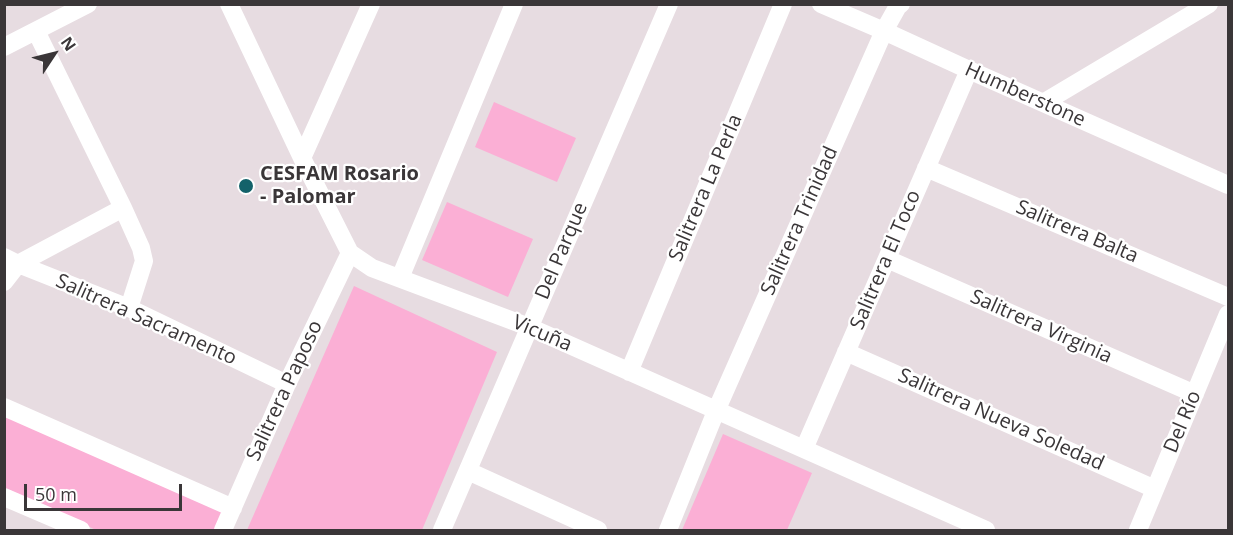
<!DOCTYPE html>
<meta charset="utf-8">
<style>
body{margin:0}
#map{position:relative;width:1233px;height:535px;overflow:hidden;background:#e7dce1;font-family:"Open Sans",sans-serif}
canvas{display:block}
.frame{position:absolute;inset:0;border:6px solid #3a3638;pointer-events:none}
.north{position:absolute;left:24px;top:24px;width:60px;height:60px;-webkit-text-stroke:4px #fff;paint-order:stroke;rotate:55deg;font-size:16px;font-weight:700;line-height:24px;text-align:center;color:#3a3638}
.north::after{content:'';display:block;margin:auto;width:21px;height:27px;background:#3a3638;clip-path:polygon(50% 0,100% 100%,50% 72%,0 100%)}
.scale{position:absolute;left:24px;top:484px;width:158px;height:27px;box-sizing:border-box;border:3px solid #3a3638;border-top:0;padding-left:8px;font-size:18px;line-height:21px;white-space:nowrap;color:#3a3638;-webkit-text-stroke:4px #fff;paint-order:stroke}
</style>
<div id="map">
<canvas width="1233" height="535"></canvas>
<div class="frame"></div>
<div class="north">N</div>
<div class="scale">50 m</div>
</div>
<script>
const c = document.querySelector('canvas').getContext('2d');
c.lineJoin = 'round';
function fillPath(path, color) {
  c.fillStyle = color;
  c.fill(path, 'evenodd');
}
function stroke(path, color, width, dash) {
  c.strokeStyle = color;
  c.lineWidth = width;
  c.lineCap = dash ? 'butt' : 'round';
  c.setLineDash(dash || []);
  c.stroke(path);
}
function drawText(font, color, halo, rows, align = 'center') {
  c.font = font + ' "Open Sans",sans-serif';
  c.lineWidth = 4.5;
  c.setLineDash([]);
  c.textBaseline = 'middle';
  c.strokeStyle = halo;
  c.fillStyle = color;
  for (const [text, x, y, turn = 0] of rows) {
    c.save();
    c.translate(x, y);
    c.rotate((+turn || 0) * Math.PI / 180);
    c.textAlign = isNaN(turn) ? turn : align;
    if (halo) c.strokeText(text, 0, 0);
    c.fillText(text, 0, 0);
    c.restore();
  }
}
const green = new Path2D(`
 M 494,102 L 576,138 L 557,182 L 475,147 Z
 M 447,202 L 533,239 L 508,297 L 422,260 Z
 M 354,286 L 497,352 L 422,530 L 247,530 Z
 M 5,412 L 225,513 L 217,530 L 96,530 L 5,488 Z
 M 723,434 L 812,473 L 787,530 L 682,530 Z`);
const street = new Path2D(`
 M 229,4 L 302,158 L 350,253 L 372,268 L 529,327 L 986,530
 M 821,4 L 884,31 L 969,70 L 1228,185
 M 36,31 L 123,208 L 141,248 L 144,261 L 129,308
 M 4,47 L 88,4
 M 1043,103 L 1209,4
 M 302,158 L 371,4
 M 926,168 L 1228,297
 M 4,257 L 18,264 L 129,308 L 287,384
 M 887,259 L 1195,394
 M 400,278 L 514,4
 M 4,282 L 18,264 L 123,208
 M 846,352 L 1155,489
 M 629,372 L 783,4
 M 4,407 L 233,508
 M 804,449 L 969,70
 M 468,471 L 598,530
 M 4,497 L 81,530
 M 223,530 L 287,384 L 350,253
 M 442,530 L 669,4
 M 668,530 L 716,411 L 884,31 L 898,6 L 901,4
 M 1138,530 L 1228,314`);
const markers = [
 [246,186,8,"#14626a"]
];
const streetNames = [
 ["Humberstone",1025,95,24],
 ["Salitrera La Perla",706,188,-67],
 ["Salitrera Trinidad",800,221,-66],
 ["Salitrera Balta",1077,232,23],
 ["Del Parque",562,251,-67],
 ["Salitrera El Toco",886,260,-67],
 ["Salitrera Sacramento",146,320,24],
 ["Salitrera Virginia",1041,327,24],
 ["Vicuña",542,334,23],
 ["Salitrera Paposo",285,391,-65],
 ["Salitrera Nueva Soledad",1001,420,24],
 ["Del Río",1183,422,-67]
];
const poiNames = [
 ["CESFAM Rosario",260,174],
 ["- Palomar",260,197]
];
fillPath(green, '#fbafd5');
stroke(street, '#fff', 18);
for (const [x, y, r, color] of markers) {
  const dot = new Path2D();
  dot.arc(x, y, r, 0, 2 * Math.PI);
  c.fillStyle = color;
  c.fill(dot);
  stroke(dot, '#fff', 2);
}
drawText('20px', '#3a3638', '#fff', streetNames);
drawText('bold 20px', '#3a3638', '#fff', poiNames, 'left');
</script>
